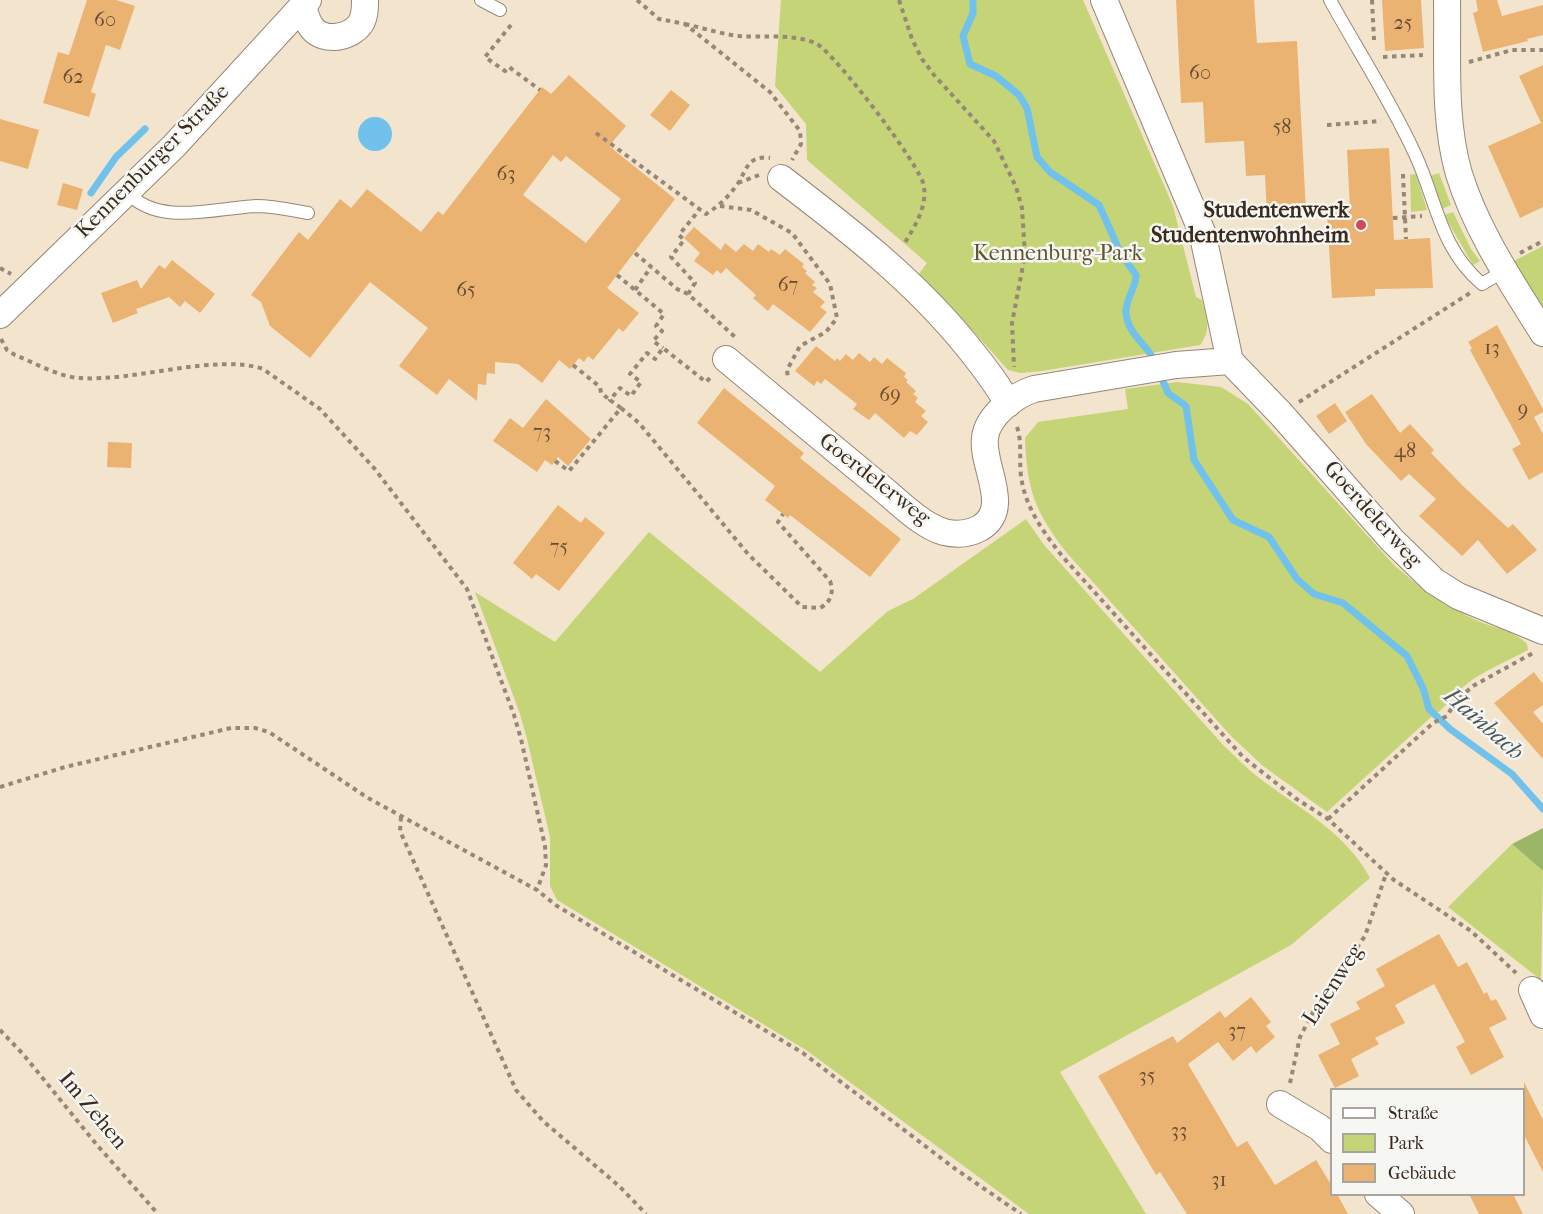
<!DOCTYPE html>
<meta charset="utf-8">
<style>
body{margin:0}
#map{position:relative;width:1543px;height:1214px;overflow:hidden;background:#f3e4cd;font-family:"IM FELL French Canon",serif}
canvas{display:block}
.legend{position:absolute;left:1330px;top:1088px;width:195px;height:108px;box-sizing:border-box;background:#f6f6f2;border:2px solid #aba49d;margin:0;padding:8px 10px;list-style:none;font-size:18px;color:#3b2a1e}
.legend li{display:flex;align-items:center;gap:12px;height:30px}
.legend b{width:30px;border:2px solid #aba49d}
</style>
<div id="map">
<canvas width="1543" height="1214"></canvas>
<ul class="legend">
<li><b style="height:8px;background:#fff"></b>Straße</li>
<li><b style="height:16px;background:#c4d476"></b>Park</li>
<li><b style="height:16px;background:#eab372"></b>Gebäude</li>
</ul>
</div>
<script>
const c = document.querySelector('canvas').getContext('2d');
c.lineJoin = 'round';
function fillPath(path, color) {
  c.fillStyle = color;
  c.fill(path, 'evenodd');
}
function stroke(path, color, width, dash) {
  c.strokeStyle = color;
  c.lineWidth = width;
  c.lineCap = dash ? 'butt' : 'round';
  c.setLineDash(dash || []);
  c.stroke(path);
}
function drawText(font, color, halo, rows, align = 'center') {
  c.font = font + ' "IM FELL French Canon",serif';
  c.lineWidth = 5;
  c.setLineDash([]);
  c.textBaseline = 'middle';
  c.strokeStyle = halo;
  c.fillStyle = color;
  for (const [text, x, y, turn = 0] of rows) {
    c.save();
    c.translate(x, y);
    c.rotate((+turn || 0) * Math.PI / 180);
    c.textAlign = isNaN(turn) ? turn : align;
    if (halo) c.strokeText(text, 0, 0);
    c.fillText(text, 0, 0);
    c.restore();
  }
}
const green = new Path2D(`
 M 781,0 L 1083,0 L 1173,206 L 1196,297 L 1202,300 C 1206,318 1212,330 1200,345 L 1042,371 L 1021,373 L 1008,370 L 948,303 L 918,275 L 927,263 L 807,160 L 806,124 L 775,86 Z
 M 1439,173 L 1451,205 L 1442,209 L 1430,176 Z
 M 1416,174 L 1427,210 L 1411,212 L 1410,175 Z
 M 1453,212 L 1471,249 L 1480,261 L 1473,265 L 1444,215 Z
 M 1543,246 L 1543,312 L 1512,262 Z
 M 1177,382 L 1221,387 L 1248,404 L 1394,565 C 1419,587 1446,606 1476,620 C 1493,628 1514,630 1527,644 L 1528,650 C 1508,661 1485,670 1468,683 C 1453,694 1446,709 1430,718 L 1327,812 L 1263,766 L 1231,736 L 1066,552 C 1035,511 1027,491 1025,438 L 1038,422 L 1128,409 L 1125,389 Z
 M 1026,519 L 1044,545 L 1224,746 C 1235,756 1246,768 1258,777 C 1298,808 1346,832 1370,878 L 1291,945 L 1060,1072 L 1146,1214 L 1029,1214 L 806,1050 L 557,900 L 550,886 L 550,837 L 527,739 L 520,714 L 475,592 L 555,642 L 649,532 L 820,672 L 888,611 L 913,599 Z
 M 1512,844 L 1543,871 L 1541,980 L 1448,907 Z`);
const forest = new Path2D(`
 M 1543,828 L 1543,871 L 1512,844 Z`);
const water = new Path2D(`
 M358 134a17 17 0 1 1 34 0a17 17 0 1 1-34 0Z`);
const stream = new Path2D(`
 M 973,0 L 973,13 L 963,36 L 970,64 L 996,76 L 1019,95 L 1027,108 L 1037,157 L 1050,172 L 1099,205 L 1121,254 L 1136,275 C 1136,288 1125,300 1126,313 C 1128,335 1147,344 1155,362
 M 91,193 L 116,157 L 145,129
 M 1159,372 L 1168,393 L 1186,406 L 1194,460 L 1233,520 L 1269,537 L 1297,579 L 1314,594 L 1343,603 L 1407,656 L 1423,688 L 1429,709 L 1450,729 L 1512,774 L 1543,809`);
const building = new Path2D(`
 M 87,0 L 116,0 L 135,6 L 120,50 L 106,45 L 91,92 L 96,94 L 89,117 L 43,103 L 58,52 L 69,55 Z
 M 1176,0 L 1254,0 L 1257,43 L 1297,41 L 1306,212 L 1267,214 L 1265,175 L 1246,176 L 1244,141 L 1205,143 L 1203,102 L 1181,103 Z
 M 1382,0 L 1421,0 L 1424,48 L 1385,51 Z
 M 1476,0 L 1497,0 L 1502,16 L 1543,5 L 1543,35 L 1527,39 L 1528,41 L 1483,52 L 1473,13 L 1478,11 Z
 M 1543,65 L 1543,207 L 1520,218 L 1488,146 L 1541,123 L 1519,76 Z
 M 569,75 L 626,126 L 609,146 L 675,199 L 607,288 L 639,313 L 623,332 L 619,328 L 593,360 L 588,356 L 584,362 L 579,358 L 570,369 L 559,360 L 542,383 L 518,364 L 495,362 L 495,374 L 487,373 L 486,385 L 478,384 L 477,401 L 449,379 L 437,395 L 399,366 L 428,328 L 370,282 L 310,358 L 270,326 L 261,302 L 251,295 L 299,232 L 308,240 L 340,199 L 351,208 L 367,189 L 421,232 L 438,211 L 443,215 L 542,87 L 551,94 ZM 553,155 L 561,162 L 566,156 L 621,199 L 586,243 L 523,195 Z
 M 671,90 L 690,105 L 670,131 L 650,115 Z
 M 0,119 L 39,130 L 28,169 L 0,161 Z
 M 1389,148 L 1394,240 L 1430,238 L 1433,288 L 1375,289 L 1375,296 L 1332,298 L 1327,212 L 1350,211 L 1347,150 Z
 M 63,183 L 83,189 L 77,210 L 57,205 Z
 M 694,227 L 721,250 L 725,243 L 736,252 L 744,244 L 753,251 L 758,244 L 769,252 L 771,249 L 780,255 L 785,249 L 804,264 L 802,267 L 807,271 L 805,273 L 815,282 L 812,285 L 817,288 L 813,292 L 825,302 L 820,307 L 827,312 L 810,332 L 773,304 L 768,311 L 753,298 L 756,295 L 726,268 L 721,274 L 717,270 L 713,275 L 694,261 L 700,253 L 684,238 Z
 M 172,260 L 215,294 L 200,313 L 185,301 L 180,307 L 169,297 L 136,309 L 138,313 L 113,323 L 101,293 L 137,280 L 141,289 L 159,265 L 165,269 Z
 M 1497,325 L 1543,409 L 1543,412 L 1534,417 L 1543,434 L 1543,472 L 1529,480 L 1512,449 L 1521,444 L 1470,350 L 1472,348 L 1468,342 Z
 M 816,346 L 835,361 L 837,358 L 840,361 L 846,354 L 853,360 L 859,353 L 870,362 L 874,357 L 882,364 L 887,358 L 906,373 L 904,377 L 908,380 L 906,382 L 916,391 L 913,394 L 918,398 L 915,402 L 926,411 L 921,416 L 928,422 L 917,435 L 910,431 L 904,438 L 875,413 L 869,420 L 853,409 L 857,404 L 825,379 L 821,384 L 817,381 L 814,386 L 795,371 Z
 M 724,388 L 804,453 L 800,458 L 901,539 L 870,577 L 790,515 L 788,518 L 765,500 L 775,486 L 697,423 Z
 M 1372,394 L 1400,433 L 1410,424 L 1434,450 L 1431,453 L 1463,486 L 1508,528 L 1513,524 L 1537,550 L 1507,574 L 1478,540 L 1462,556 L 1432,528 L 1419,516 L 1436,499 L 1409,474 L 1401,481 L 1366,444 L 1345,412 Z
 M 546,399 L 591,439 L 568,466 L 558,457 L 552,465 L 545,460 L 537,472 L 493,441 L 510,418 L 523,428 Z
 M 1335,403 L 1347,421 L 1329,434 L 1316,416 Z
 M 108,442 L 132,443 L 131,468 L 107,467 Z
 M 558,505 L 581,523 L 585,517 L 605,533 L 559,591 L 536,574 L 532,579 L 513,563 Z
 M 1534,672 L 1543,684 L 1543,705 L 1533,712 L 1543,724 L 1543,759 L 1494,703 Z
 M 1439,934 L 1458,967 L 1467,962 L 1484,994 L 1487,992 L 1491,1001 L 1496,999 L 1507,1019 L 1489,1028 L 1504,1057 L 1471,1075 L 1456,1047 L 1465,1042 L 1434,984 L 1395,1005 L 1405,1023 L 1375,1038 L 1379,1044 L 1351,1059 L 1359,1076 L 1335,1088 L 1318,1055 L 1340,1044 L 1330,1024 L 1360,1009 L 1356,1002 L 1385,986 L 1376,969 Z
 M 1251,997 L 1271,1022 L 1266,1026 L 1275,1037 L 1256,1053 L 1251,1046 L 1233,1061 L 1218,1042 L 1188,1064 L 1237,1147 L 1247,1141 L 1275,1185 L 1316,1160 L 1332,1186 L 1332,1194 L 1337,1194 L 1348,1214 L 1187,1214 L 1160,1172 L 1156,1175 L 1098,1076 L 1173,1036 L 1177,1043 L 1220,1011 L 1225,1018 Z
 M 1524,1082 L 1543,1120 L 1543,1172 L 1524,1135 Z
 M 1469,1194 L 1513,1194 L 1523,1214 L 1479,1214 Z`);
const path = new Path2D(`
 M 637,0 L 659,19 L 685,24 L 770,92 L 800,131 L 801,144 L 792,160
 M 899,0 L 912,39 L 922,59 L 934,75 L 994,141 L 1016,187 L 1022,208 L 1025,255 L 1012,323 L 1014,367
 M 1372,0 L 1374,40
 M 685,24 C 703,28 721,34 739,36 C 763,38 795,33 817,44 C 835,54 921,166 924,186 C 927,209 914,227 903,246
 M 511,25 L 485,57 L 505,71 L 509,67 L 540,90
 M 1383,57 L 1423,55
 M 1469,62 L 1512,50 L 1543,50
 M 1327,125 L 1381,121
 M 596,133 L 706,214 C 719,206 728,197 737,185 C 747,170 747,155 770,158
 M 1403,174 L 1406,239
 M 738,183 L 759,175
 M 720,206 L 751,210 L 792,233 L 830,284 L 837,318 L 826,332 L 800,346 L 787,370 L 788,379
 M 1393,218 L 1422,216
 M 635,253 L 677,289 L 688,294 L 735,337
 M 1520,253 L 1543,241
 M 0,268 L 11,274
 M 617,275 L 664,314 L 656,326 L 662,331 L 653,341 L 663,348
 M 635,290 L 651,267
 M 688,294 L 695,283 L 671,257 L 684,240 L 679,235 L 700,209
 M 1,339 L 7,350 L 15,355 C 35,363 59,377 80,378 C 134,382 216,353 263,369 L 320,409 L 374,468 L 467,589 L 514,715 L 521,739 L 545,846 L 546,865 L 537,890
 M 573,365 L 600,387 L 601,393 L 610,400
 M 1299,402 L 1470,293
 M 621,408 L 639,423 L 748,554 L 802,607 L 820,608 C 831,602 834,593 830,581 L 778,522 L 783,514
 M 1017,427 C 1023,444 1018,464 1022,482 C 1027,510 1045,534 1062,556 L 1243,757 L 1295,798 L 1328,819 L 1394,880 L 1471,931 L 1516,973
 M 555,461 L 569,471 L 621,408 L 610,400 L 620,388 L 631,396 L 641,382 L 630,374 L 647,353 L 655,359 L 663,348 L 706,382 L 712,376
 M 0,787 L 65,767 L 231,728 L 255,728 L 269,732 L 368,798 L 537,890 L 557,906 L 803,1053 L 954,1168 L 1021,1214
 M 401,817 L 400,831 L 516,1090 L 543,1121 L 619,1186 L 646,1214
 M 1328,819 L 1433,723 L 1447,716 L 1456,701 L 1473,686 L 1533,653
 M 0,1030 L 23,1054 L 97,1145 L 158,1214
 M 1290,1083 L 1300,1037 L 1319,1001 L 1365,936 L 1386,874`);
const service = new Path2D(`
 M 481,0 L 500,10
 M 1330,0 C 1358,51 1391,101 1415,154 C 1437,201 1439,247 1482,284 L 1504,271
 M 127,192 C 158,227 215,208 256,206 C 273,206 291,210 308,213`);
const minor = new Path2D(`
 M 1104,0 L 1202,232 L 1230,361 L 1281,414 L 1392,540 L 1434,581 L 1458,596 L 1543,631
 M 1447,0 C 1448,57 1443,119 1459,174 C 1477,232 1512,283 1543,333
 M 303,6 C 305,13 307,22 312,28 C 324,43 351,38 361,23 C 365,16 365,8 365,0
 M 781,178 C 848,229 915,281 968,347 C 983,366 997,383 1008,404
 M 0,315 L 174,146 L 308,0
 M 726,359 C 777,401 827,443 878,485 C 897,500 920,525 944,532 C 956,535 969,534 980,528 C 1013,509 981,465 985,438 C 987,416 1015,395 1034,389 L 1176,365 L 1230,361
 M 1532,990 L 1543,1015
 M 1280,1104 L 1320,1128 L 1332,1140
 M 1378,1194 L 1401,1214`);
const markers = [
 [1361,225,6,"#d1495b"]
];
const numberNames = [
 ["60",105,21],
 ["25",1403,24],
 ["60",1200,74],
 ["62",73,78],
 ["58",1282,128],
 ["63",506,175],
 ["67",788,286],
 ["65",466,291],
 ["13",1492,349],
 ["69",890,396],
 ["9",1523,411],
 ["73",542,433],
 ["48",1405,452],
 ["75",559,548],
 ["37",1237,1032],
 ["35",1147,1077],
 ["33",1179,1132],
 ["31",1219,1181]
];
const streetNames = [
 ["Kennenburger Straße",153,162,-45],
 ["Goerdelerweg",874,480,38],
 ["Goerdelerweg",1372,515,48],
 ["Laienweg",1334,985,-57],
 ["Im Zehen",92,1111,50]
];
const poiNames = [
 ["Studentenwerk",1349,212],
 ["Studentenwohnheim",1349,237]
];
const parkNames = [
 ["Kennenburg-Park",1058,255]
];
const waterNames = [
 ["Hainbach",1483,725,41]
];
fillPath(green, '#c4d476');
fillPath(forest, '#9bb667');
fillPath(water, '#70c2ec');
stroke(stream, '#70c2ec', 7);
fillPath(building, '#eab372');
stroke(service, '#978776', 14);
stroke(minor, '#978776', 28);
stroke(path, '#978776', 4, [4.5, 4.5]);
stroke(service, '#fff', 12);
stroke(minor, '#fff', 26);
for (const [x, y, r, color] of markers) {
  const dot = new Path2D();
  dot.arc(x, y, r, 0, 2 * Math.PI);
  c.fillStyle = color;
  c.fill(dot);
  stroke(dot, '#f6f6f2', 2);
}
drawText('20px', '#674c33', null, numberNames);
drawText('22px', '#3b2a1e', '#f6f6f2', streetNames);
drawText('bold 22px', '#3b2a1e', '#f6f6f2', poiNames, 'right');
drawText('22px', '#5d5434', '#f6f6f2', parkNames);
drawText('italic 24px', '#4b585c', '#f6f6f2', waterNames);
</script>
